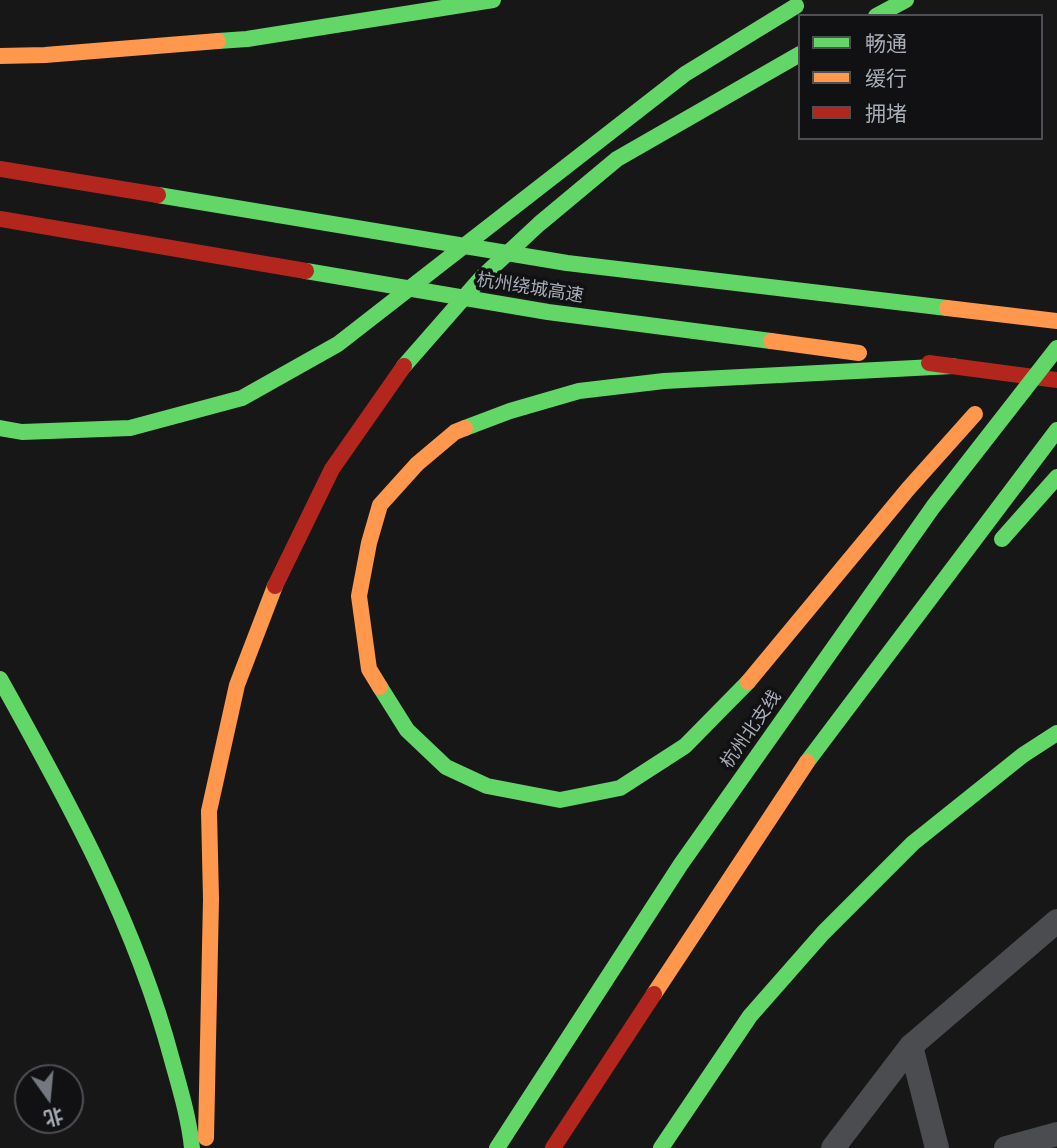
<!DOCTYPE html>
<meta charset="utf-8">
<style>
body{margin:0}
#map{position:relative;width:1057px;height:1148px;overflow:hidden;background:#171717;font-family:"Titillium Web","Noto Sans SC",sans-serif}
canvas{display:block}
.legend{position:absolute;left:798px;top:14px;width:245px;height:126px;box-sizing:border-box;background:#111113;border:2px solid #4d4f55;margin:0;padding:9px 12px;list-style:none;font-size:21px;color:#a8adb8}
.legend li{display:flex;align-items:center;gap:14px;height:35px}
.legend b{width:35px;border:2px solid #4d4f55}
.north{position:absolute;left:14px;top:1064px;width:70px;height:70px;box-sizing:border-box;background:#111113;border:2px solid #4d4f55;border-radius:50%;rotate:165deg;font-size:19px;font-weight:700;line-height:28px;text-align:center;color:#a8adb8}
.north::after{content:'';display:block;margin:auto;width:24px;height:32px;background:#757880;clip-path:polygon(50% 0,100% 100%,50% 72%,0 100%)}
</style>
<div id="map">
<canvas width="1057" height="1148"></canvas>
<ul class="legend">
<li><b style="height:9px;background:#63d668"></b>畅通</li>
<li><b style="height:9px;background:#ff974d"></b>缓行</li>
<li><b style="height:9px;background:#b3261e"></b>拥堵</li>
</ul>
<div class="north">北</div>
</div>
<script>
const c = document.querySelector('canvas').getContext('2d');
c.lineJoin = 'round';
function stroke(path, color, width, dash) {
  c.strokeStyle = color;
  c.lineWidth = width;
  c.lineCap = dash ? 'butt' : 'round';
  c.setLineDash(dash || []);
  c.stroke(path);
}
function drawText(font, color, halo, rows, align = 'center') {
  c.font = font + ' "Titillium Web","Noto Sans SC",sans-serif';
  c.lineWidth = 7;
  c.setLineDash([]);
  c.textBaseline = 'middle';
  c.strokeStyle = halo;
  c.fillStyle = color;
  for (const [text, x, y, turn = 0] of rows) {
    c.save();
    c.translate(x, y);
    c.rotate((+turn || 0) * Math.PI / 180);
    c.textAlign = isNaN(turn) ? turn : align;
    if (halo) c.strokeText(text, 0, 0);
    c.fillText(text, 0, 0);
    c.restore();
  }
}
const street = new Path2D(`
 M 911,1046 L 937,1148
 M 833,1148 L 911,1046 L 1057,921
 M 1006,1148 L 1057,1134`);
const fast = new Path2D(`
 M 876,16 L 906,0
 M 218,41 L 247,39 L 493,0
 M 158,195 L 567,263 L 947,308
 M 306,271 L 548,312 L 771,341
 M 465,428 L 510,411 L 579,391 L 664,381 L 953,366
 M 1002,539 L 1057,477
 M 0,679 C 68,801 136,924 172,1060 C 180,1089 189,1118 192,1148
 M 380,687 L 407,730 L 446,767 L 487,786 L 560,800 L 620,788 L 685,746 L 748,682
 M 807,762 L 1057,430
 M 661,1148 L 750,1016 L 823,933 L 913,843 L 1023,755 L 1057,733`);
const slow = new Path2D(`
 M 0,56 L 45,55 L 218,41
 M 947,308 L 1057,321
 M 771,341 L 859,353
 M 380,687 L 369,669 L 359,596 L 369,543 L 380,505 L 417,464 L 455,432 L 465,428
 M 654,994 L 807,762
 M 206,1138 L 211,899`);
const jam = new Path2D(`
 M 0,169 L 158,195
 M 0,219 L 306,271
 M 929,363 L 1057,380
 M 553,1148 L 654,994`);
const fastBridge = new Path2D(`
 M 404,366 L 482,277 L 539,224 L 617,159 L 800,54
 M 0,428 L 22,432 L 130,428 L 242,398 L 338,344 L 685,74 L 796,6
 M 497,1148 L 681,864 L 933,507 L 1057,348`);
const slowBridge = new Path2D(`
 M 748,682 L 908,489 L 975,414
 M 211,899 L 209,811 L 237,685 L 275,586`);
const jamBridge = new Path2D(`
 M 275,586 L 332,469 L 404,366`);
const streetNames = [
 ["杭州绕城高速",530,289,9],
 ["杭州北支线",752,730,-55]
];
stroke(street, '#4b4c50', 24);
stroke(fast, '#63d668', 16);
stroke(slow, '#ff974d', 16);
stroke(jam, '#b3261e', 16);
stroke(fastBridge, '#63d668', 16);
stroke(slowBridge, '#ff974d', 16);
stroke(jamBridge, '#b3261e', 16);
drawText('18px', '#a8adb8', '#111113', streetNames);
</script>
